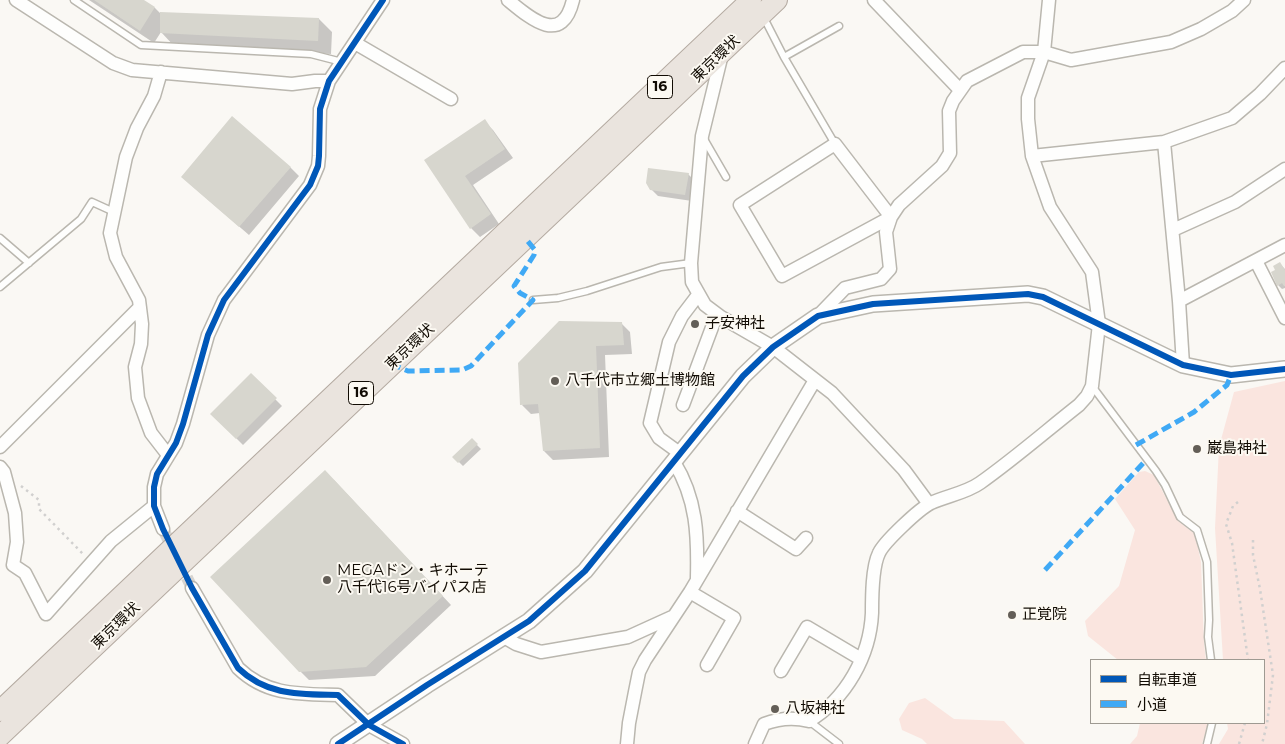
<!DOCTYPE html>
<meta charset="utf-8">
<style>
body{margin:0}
#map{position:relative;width:1285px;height:744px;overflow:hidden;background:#faf8f4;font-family:Montserrat,"Noto Sans JP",sans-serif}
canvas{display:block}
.legend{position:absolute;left:1090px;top:659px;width:175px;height:65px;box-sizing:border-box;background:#fcf9f2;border:1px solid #9e9a92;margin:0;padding:6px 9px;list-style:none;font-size:15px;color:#110b03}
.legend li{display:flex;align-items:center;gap:10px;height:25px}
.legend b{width:25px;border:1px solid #9e9a92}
</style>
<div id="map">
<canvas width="1285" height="744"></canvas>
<ul class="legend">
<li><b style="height:6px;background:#0057b8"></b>自転車道</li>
<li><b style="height:6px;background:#3fa9f5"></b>小道</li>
</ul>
</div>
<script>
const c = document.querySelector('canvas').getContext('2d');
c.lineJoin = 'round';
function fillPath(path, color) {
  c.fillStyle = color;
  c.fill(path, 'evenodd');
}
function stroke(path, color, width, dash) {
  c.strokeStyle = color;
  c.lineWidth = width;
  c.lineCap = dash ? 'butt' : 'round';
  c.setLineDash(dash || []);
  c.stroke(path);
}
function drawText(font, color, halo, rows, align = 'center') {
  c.font = font + ' Montserrat,"Noto Sans JP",sans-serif';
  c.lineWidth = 4;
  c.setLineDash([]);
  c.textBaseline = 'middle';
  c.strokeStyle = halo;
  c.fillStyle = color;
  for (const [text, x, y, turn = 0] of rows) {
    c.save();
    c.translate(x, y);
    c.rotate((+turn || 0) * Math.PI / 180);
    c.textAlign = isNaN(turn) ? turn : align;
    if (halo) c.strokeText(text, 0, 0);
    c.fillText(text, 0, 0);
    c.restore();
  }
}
const green = new Path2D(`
 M 1285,381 L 1285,744 L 1219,744 L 1228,729 L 1227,723 L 1264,723 L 1264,660 L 1223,660 L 1215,528 L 1219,447 L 1234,392 Z
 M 1145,471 L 1154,475 L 1178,521 L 1195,534 L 1201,562 L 1204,644 L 1206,660 L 1118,660 L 1088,636 L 1085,621 L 1119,586 L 1135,530 L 1115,499 L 1139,472 Z
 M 925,698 L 954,719 L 1004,721 L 1025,744 L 927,744 L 922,739 L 902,730 L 899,719 L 909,703 Z
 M 1140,723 L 1208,723 L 1202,744 L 1130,744 L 1137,736 Z`);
const shadow = new Path2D(`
 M 89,0 L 141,0 L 155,8 L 162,15 L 319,19 L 332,32 L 331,54 L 174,46 L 161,32 L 154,43 Z
 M 484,121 L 493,130 L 513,158 L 473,185 L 499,224 L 480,237 L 471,228 L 426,161 Z
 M 290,167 L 299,176 L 249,235 L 191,185 Z
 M 688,174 L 695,181 L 692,201 L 658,196 L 651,189 Z
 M 1280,264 L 1285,269 L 1285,288 L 1282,289 L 1278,285 L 1277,271 Z
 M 621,323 L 630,332 L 632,354 L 605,355 L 609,457 L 553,460 L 544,451 L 540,413 L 531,414 L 522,405 Z
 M 251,375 L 282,406 L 243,445 L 212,414 Z
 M 472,440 L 481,449 L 463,466 L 454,457 Z
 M 334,480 L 451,605 L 375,676 L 309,680 L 300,671 Z`);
const building = new Path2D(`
 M 94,0 L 144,0 L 155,7 L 140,31 Z
 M 160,12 L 319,18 L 318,41 L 160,33 Z
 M 232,116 L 291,167 L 239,227 L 181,177 Z
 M 485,119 L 505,149 L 465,176 L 491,214 L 470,229 L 424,160 Z
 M 648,168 L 689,173 L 685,195 L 650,190 L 646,183 Z
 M 1280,262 L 1285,270 L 1285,286 L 1284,286 L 1282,283 L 1277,286 L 1271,272 L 1275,270 L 1273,266 Z
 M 559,321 L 622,322 L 624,345 L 596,346 L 600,448 L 543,451 L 538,404 L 520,405 L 518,363 Z
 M 251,373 L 277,398 L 236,439 L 210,414 Z
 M 472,438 L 478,444 L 458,463 L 452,457 Z
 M 325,470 L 443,596 L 366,667 L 299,672 L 210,577 Z`);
const minorTunnel = new Path2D(`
 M 163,529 L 192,588`);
const path = new Path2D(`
 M 21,486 L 39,500 L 39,509 L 83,554
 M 1238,502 L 1233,506 L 1226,524 L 1232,543 L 1248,660
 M 1253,540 L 1253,555 L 1260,589 L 1273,675 L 1267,724 L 1262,744
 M 1239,744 L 1245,723`);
const service = new Path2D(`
 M 74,0 L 141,45 L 311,54 L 342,62
 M 763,16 L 784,57 L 835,144
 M 784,57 L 839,26
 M 704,139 L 726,177
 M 0,238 L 29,263
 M 0,287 L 81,219 L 92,202 L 114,212
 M 533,300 L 558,298 L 587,291 L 661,267 L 691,263
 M 1092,386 L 1156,471 L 1165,485 L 1180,517 L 1197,530 L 1207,562 L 1209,620 L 1208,637 L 1211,660
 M 809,721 L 839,744
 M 1207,744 L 1212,723`);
const minor = new Path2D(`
 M 16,0 L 113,63 L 132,70 L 292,84 L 315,81 L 329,81
 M 508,0 C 531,19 562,46 573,0
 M 874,0 L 960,90
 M 355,43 L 451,99
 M 722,54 L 702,136 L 691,263 L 692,282 L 705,305 L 721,317 L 773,347 L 832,393 L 904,470 L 929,504
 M 161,72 L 154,96 L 137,128 L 126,157 L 110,233 L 116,257 L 139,300 L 142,324 L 141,344 L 135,367 L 138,398 L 151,433 L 168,455
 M 1164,142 L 1179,301 L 1183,365
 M 835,144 L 891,217 L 782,276 L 740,205 Z
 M 1032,156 L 1164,142 L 1232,118 L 1260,94 L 1285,68
 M 1173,230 L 1235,202 L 1285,169
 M 1256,261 L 1285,318
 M 1179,301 L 1285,245
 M 818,316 L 845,288 L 881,279 L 890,269 L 886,232 L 891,217 L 899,205 L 942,166 L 950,153 L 949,111 L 953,101 L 967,81 L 1023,52 L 1044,52 L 1071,60 L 1171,42 L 1201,29 L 1232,11 L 1244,0
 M 683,405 L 717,314
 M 0,447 L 140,307
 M 681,454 L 659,438 L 650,423 L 669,342 L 682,316 L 698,295
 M 674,462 C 697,499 698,536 697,578
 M 0,467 L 4,472 L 15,513 L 17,542 L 13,565 L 25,573 L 46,614 L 111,541 L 154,506
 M 737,511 L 796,549 L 806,538
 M 163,529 L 154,506 L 154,487 L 157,474 L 176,443 L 183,424 L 208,335 L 224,300 L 310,185 L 318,166 L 319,156 L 320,109 L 329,81 L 383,0
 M 192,588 L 238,668 C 267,696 300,694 338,695 L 369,725 L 403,744
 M 690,592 L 734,618 L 707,665
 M 504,637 L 516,644 L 541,652 L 628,637 L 672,617
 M 781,671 L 807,627 L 861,659
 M 627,744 L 629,723 L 635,692 L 639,672 L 645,660 L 690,592 L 815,380
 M 755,744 L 764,724 C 780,718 793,717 809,721 C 846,699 870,656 872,613 C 872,597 872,567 879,553 C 884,542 919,509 931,503 C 946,496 966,493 980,483 C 1014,459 1046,431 1079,405 L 1087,396 L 1092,386 L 1099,324 L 1092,272 L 1050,207 L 1032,156 L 1028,119 L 1028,98 L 1044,52 L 1049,0`);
const tertiary = new Path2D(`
 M 338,744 L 427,685 L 529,621 L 585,571 L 743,376 L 773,347 L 818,316 L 873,304 L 1028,294 L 1043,297 L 1183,365 L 1231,375 L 1285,369`);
const trunk = new Path2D(`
 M 0,711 L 751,0
 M 0,736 L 777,0`);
const quiet = new Path2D(`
 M 391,364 L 408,371 L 462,370 L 471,366 L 533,300 L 520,293 L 514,286 L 534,255 L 535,250 L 526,239
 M 1136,445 L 1194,412 L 1227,385 L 1231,375
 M 1045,570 L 1146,460`);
const cycleway = new Path2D(`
 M 383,0 L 329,81 L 320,109 L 319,156 L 318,166 L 310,185 L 224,300 L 208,335 L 183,424 L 176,443 L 157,474 L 154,487 L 154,506 L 163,529 L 192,588 L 238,668 C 267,696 300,694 338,695 L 369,725 L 403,744
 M 338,744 L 427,685 L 529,621 L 585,571 L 743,376 L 773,347 L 818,316 L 873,304 L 1028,294 L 1043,297 L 1183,365 L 1231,375 L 1285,369`);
const markers = [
 [695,324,5,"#635e57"],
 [555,381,5,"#635e57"],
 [1197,449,5,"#635e57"],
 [327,580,5,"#635e57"],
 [1012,615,5,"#635e57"],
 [775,709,5,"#635e57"]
];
const shields = [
 [660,87,25],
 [361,393,25]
];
const shieldNames = [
 ["16",660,87],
 ["16",361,393]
];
const streetNames = [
 ["東京環状",716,59,-44],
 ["東京環状",410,347,-43],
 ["東京環状",116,626,-44]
];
const poiNames = [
 ["子安神社",705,324],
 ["八千代市立郷土博物館",565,381],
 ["巌島神社",1207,449],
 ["MEGAドン・キホーテ",337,571],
 ["八千代16号バイパス店",337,588],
 ["正覚院",1022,615],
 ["八坂神社",785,709]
];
fillPath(green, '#fae5df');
fillPath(shadow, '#0003');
fillPath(building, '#d7d6ce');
stroke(minorTunnel, '#d7d4d0', 12, [12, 6]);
stroke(service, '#bab7af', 9);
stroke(minor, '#bab7af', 15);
stroke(tertiary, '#bab7af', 18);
stroke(trunk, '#b4aaa1', 22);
stroke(path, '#d1d0cf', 2.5, [2.5, 4]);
stroke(service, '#fefefd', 6);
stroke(minor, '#fefefd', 12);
stroke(tertiary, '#fefefd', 15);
stroke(trunk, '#eae4de', 20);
stroke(quiet, '#3fa9f5', 5, [10, 5]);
stroke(cycleway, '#0057b8', 6);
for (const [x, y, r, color] of markers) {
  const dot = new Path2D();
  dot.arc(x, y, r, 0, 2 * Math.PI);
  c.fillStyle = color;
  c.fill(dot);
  stroke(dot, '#fcf9f2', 2);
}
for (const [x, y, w] of shields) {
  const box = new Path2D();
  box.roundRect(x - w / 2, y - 11.5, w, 23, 4);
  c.fillStyle = '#fcf9f2';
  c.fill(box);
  stroke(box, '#110b03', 1);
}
drawText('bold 14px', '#110b03', null, shieldNames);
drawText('15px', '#110b03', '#fcf9f2', streetNames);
drawText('15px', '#110b03', '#fcf9f2', poiNames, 'left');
</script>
